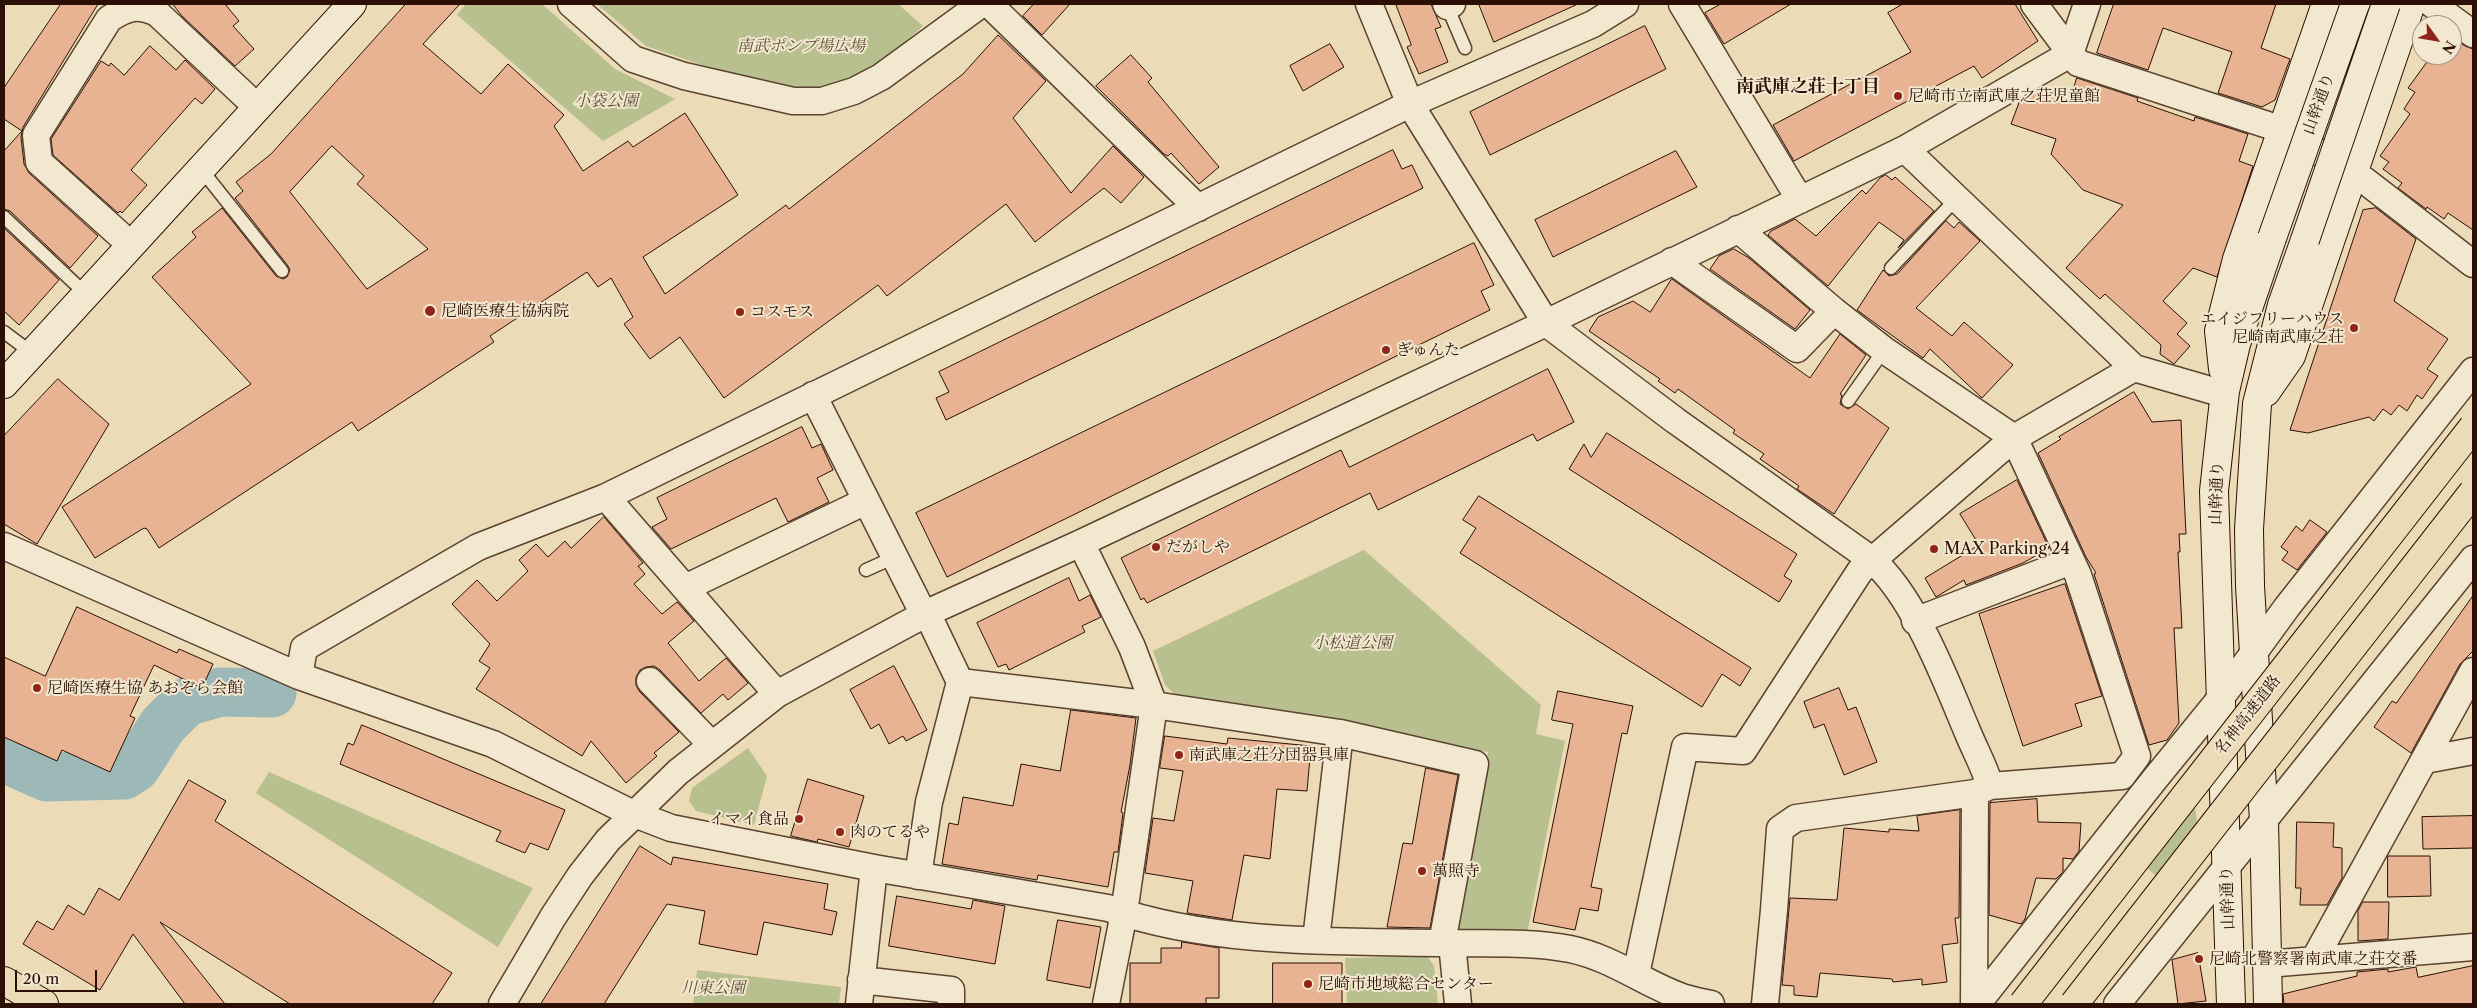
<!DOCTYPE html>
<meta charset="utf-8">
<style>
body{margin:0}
#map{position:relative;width:2477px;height:1008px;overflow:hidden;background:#ebdbb6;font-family:"Libre Caslon Text",serif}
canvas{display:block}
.frame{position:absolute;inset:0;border:5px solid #2c0f05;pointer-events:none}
.north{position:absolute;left:2412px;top:15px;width:50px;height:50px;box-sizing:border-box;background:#f2e8d0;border:1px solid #a3917f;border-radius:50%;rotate:122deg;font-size:14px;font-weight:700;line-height:20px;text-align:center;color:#2c0f05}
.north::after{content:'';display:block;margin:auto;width:18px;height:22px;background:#8f2418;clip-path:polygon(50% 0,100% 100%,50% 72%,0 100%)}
.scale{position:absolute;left:15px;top:970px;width:82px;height:22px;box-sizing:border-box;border:2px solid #2c0f05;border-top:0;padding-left:6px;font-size:15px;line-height:18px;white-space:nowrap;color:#2c0f05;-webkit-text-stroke:4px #f2e8d0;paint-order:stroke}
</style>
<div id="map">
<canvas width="2477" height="1008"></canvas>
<div class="frame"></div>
<div class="north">N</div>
<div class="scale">20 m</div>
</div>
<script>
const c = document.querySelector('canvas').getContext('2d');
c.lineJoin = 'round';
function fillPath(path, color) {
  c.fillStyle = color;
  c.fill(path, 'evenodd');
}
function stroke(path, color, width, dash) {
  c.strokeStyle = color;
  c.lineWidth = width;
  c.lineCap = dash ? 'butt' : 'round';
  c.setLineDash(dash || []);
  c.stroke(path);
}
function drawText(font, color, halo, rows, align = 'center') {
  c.font = font + ' "Libre Caslon Text","Noto Serif JP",serif';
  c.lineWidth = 4;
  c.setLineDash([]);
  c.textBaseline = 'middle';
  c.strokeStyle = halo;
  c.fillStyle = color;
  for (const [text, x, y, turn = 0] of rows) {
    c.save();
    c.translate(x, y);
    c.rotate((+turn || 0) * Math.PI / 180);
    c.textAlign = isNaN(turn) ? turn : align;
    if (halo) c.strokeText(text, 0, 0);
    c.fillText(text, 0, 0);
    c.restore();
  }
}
const green = new Path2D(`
 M 466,4 L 542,4 L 615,69 L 675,99 L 603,141 L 457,15 Z
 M 597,4 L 898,4 L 923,26 L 880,64 L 849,85 L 807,90 L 761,85 L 646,46 Z
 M 1364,550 L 1541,705 L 1536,734 L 1565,741 L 1527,934 L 1462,933 L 1454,923 L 1488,752 L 1310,714 L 1180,699 L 1165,685 L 1153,651 Z
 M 748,748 L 767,776 L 754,825 L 696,811 L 689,801 L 692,788 Z
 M 2191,767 L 2201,862 L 2178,893 L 2123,849 Z
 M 269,772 L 533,888 L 498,947 L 256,793 Z
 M 1427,956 L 1434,966 L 1438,1004 L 1347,1004 L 1345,958 Z
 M 697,970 L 841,987 L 839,1004 L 693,1004 Z`);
const river = new Path2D(`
 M 4,758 L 47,777 L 124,775 L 136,767 L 163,725 L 186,702 L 220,692 L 272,693`);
const building = new Path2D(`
 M 61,4 L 98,4 L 23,127 L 21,137 L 24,164 L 29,173 L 98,236 L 70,268 L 10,211 L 4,209 L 4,151 L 22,131 L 4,119 L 4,88 Z
 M 173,4 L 225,4 L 239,21 L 233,26 L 254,49 L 235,66 L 182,16 Z
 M 406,4 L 460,4 L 423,44 L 481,94 L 508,64 L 564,115 L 554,126 L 583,171 L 628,141 L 633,147 L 685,113 L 738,195 L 643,257 L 665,294 L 786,205 L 789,209 L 963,74 L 998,35 L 1046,81 L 1013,118 L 1071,193 L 1113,146 L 1144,177 L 1121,203 L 1104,188 L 1035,242 L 1006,204 L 887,296 L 878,285 L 724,398 L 680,337 L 650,359 L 624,324 L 633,317 L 611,278 L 598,287 L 587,272 L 490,336 L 494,342 L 358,431 L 352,422 L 159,548 L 147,529 L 144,528 L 95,558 L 62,507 L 251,384 L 152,277 L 196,237 L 192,232 L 222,208 L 276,276 L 283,279 L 287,277 L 290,270 L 288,266 L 235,198 L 243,191 L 236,182 L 271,154 ZM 332,146 L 364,176 L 357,184 L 428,249 L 367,289 L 290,192 Z
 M 1034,4 L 1070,4 L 1042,35 L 1023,16 Z
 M 1396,4 L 1431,4 L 1441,27 L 1435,29 L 1448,62 L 1419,74 L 1407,47 L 1411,45 Z
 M 1479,4 L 1578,4 L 1494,42 Z
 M 1721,4 L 1791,4 L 1724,44 L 1705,13 Z
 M 1903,4 L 2015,4 L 2038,41 L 1982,78 L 1974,66 L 1794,161 L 1773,125 L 1911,52 L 1888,13 Z
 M 2114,4 L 2276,4 L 2261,48 L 2290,59 L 2275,100 L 2262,107 L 2218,93 L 2232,52 L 2163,28 L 2148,70 L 2097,53 Z
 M 1645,26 L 1666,69 L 1490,155 L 1470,112 Z
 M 2452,37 L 2465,46 L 2473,49 L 2473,230 L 2448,213 L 2444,219 L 2427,207 L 2426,209 L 2398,188 L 2402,183 L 2383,169 L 2389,162 L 2380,156 L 2410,114 L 2404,109 L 2415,92 L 2408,88 L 2432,55 L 2452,55 Z
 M 1330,44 L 1344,67 L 1303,91 L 1290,66 Z
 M 150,46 L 176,70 L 185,60 L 215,89 L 202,104 L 195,98 L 131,170 L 147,185 L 122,213 L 120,211 L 118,213 L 53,155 L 51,139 L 101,61 L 109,66 L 111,63 L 124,75 Z
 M 1131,55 L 1152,78 L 1148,82 L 1219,167 L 1199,184 L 1171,153 L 1168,156 L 1164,154 L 1096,86 Z
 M 2077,78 L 2138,98 L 2137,101 L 2194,121 L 2195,117 L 2248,134 L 2239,161 L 2253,166 L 2217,277 L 2193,268 L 2163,301 L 2187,323 L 2177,334 L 2190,346 L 2174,364 L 2160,354 L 2161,345 L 2105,294 L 2100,299 L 2066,268 L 2123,205 L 2083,190 L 2051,154 L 2056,139 L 2011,124 L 2020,100 L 2040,89 L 2070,99 Z
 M 1393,150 L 1402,169 L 1412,165 L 1423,188 L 946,420 L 936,398 L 949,392 L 939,372 Z
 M 1676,151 L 1697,187 L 1553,257 L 1535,220 Z
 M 1886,175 L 1892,180 L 1895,177 L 1934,211 L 1898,248 L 1904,240 L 1879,222 L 1828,286 L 1768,235 L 1771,231 L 1795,219 L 1816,236 L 1862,190 L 1866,194 L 1880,178 Z
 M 2376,208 L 2416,239 L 2394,301 L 2448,339 L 2427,369 L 2438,376 L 2422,399 L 2417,395 L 2407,411 L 2399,405 L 2391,415 L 2383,409 L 2374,421 L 2369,417 L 2308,433 L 2290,430 L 2363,210 Z
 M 1946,221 L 1954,228 L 1959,222 L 1980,241 L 1916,308 L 1952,336 L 1964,322 L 2013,365 L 1982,398 L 1930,349 L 1923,358 L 1857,310 L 1883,270 L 1889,276 L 1897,274 Z
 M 4,228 L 59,280 L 19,325 L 4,311 Z
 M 1474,243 L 1494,285 L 1481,291 L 1490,310 L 947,577 L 916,513 Z
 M 1734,249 L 1749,258 L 1810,310 L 1795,329 L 1710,269 L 1719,256 Z
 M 1672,279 L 1810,378 L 1840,334 L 1866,355 L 1840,394 L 1842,395 L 1840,404 L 1848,409 L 1856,404 L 1889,428 L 1834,514 L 1797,489 L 1799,486 L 1760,459 L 1764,454 L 1733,433 L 1735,430 L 1678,389 L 1675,393 L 1658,381 L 1660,379 L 1589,331 L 1598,317 L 1633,301 L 1650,312 Z
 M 1548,369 L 1574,422 L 1537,441 L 1533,434 L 1378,510 L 1370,493 L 1147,603 L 1144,598 L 1141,600 L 1121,558 L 1341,450 L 1349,467 Z
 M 58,379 L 109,424 L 37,544 L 4,524 L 4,436 Z
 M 2134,392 L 2152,422 L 2181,420 L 2183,472 L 2186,534 L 2179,534 L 2180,552 L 2178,552 L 2182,628 L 2174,628 L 2179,723 L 2167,740 L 2149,745 L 2094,574 L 2096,573 L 2086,557 L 2038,453 L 2061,439 L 2059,437 Z
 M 802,427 L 812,448 L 821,444 L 833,470 L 817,478 L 829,502 L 788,522 L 776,498 L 671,549 L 652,527 L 667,519 L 657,498 Z
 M 1607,433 L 1797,554 L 1784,576 L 1792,581 L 1779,602 L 1569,469 L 1584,444 L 1591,457 Z
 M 2017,480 L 2049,548 L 2023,563 L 1966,585 L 1964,580 L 1936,597 L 1925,578 L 1979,545 L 1960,514 Z
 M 1479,496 L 1751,668 L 1740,686 L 1722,674 L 1702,707 L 1460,553 L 1476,528 L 1463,520 Z
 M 604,517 L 643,563 L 638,566 L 645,574 L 634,584 L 662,614 L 677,602 L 694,621 L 668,643 L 699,681 L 726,658 L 748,683 L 728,700 L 723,694 L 701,713 L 660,670 L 654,666 L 646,667 L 640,670 L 636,677 L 636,685 L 639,691 L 679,732 L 654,753 L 657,756 L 626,783 L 591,741 L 582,756 L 476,689 L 490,668 L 479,661 L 490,644 L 452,604 L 477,580 L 497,601 L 528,571 L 519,560 L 536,544 L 548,557 L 565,541 L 571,548 Z
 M 2310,520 L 2327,532 L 2297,570 L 2282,560 L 2288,552 L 2281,547 L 2296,526 L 2302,531 Z
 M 1069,578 L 1079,601 L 1090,595 L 1101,617 L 1082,626 L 1085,632 L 1009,670 L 1006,664 L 998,667 L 977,623 Z
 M 2065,584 L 2102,696 L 2075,704 L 2082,726 L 2023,746 L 1979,614 Z
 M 2473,596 L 2473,651 L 2460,664 L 2411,753 L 2374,727 L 2392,701 L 2396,703 Z
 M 77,607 L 177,653 L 179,649 L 213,664 L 202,688 L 154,665 L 130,716 L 135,718 L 110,772 L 62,750 L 57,761 L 4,737 L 4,657 L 45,676 Z
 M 894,666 L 927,730 L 906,741 L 903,736 L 889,744 L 879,724 L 871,729 L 850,690 Z
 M 1839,688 L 1848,710 L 1856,707 L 1877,762 L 1844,775 L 1824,724 L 1814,728 L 1804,702 Z
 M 1558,691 L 1633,706 L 1627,734 L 1622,733 L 1591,887 L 1602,889 L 1598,911 L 1580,908 L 1575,930 L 1533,922 L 1573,724 L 1552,720 Z
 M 1071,710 L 1136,718 L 1130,765 L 1121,812 L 1123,813 L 1118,852 L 1114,852 L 1108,887 L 1038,875 L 1037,880 L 942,864 L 949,823 L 958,825 L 963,797 L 1013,806 L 1021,764 L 1060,771 Z
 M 362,725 L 565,810 L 548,850 L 530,843 L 525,853 L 496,841 L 501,831 L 340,764 L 348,743 L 353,745 Z
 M 1165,736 L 1227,744 L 1228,738 L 1311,746 L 1307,791 L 1277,789 L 1270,859 L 1244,855 L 1232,920 L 1187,913 L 1193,881 L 1145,873 L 1153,818 L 1174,821 L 1183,771 L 1160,768 Z
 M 1426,768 L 1458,775 L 1430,928 L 1387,927 L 1403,843 L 1412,844 Z
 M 808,779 L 864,796 L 849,847 L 818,839 L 817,842 L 791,836 Z
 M 189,780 L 226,801 L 215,821 L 452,973 L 432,1004 L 290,1004 L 160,922 L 225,1004 L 185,1004 L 133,934 L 100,990 L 23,944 L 37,921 L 53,930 L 68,905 L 84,915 L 99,888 L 119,900 Z
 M 2037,799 L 2038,822 L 2081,823 L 2079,851 L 2073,859 L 2063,858 L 2063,872 L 2056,879 L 2036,878 L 2025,919 L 2021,924 L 1989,915 L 1990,803 Z
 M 1960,810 L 1959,918 L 1955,918 L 1958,943 L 1942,945 L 1947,982 L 1922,985 L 1922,979 L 1893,982 L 1892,979 L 1820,973 L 1817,997 L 1794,995 L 1794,986 L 1782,985 L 1790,898 L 1837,900 L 1844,828 L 1889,832 L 1889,829 L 1919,831 L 1917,816 Z
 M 2473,816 L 2473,848 L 2423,849 L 2422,817 Z
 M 2297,822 L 2334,823 L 2333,847 L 2342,848 L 2342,878 L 2327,905 L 2300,905 L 2301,888 L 2296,888 Z
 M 640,846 L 671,865 L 673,857 L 828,884 L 824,909 L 837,912 L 832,935 L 764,922 L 757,955 L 699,944 L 705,911 L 667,904 L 604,1004 L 541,1004 Z
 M 2388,856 L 2430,856 L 2431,896 L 2388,897 Z
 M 897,896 L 971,909 L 973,900 L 1005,906 L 995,964 L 889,946 Z
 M 2363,902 L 2389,902 L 2388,939 L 2358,941 L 2358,911 Z
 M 1058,920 L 1101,927 L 1090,988 L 1047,980 Z
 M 1182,942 L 1219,948 L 1219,998 L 1206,998 L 1206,1004 L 1130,1004 L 1130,963 L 1161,963 L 1161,948 L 1181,948 Z
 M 2198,953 L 2206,1001 L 2178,1004 L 2172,960 Z
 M 1273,963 L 1342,963 L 1342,1004 L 1273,1004 Z
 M 2473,966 L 2473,1004 L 2284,1004 L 2283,994 L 2357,976 L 2357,972 L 2388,969 L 2388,972 L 2416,967 L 2418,977 Z`);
const lane = new Path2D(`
 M 1447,6 L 1465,48
 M 201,169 L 282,271
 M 4,217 L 86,294
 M 1891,268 L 1957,198
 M 4,332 L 32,353
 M 1848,401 L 1884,350
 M 866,570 L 895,557`);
const street = new Path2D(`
 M 571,4 L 633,59 L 684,76 L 793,101 L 822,101 L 854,91 L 881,77 L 981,4
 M 989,4 L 1198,208
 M 1369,4 L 1410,104 L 1546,323 L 1676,421 L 1872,560 C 1914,596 1946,681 1968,733 C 1975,750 1985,768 1990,786
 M 1446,4 L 1447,6 L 1452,4
 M 1682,4 L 1800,200
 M 2034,4 L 2078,63 L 2283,130 L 2364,180 L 2473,264
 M 2432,4 L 2473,34
 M 1905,149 L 2134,368 L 2224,394
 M 1738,229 L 1834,311 L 1884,350 L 2014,438 L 2078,575 L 2137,756 L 2122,776 L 1990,786 L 1975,793 L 1796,818 L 1780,829 L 1774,910 L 1765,1004
 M 131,245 L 39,162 L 36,135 L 109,19 C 127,7 137,4 157,13 L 257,107
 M 1672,261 L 1797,349 L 1834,311
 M 813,395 L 924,615
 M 606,497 L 777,694
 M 1081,543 L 1132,647 L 1154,705 L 1124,913 L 1106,1004
 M 4,546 L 299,676 L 493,744 L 627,811 L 671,828 L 874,868 L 1108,908 C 1216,945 1332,941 1445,943 C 1486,944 1530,941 1570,949 C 1613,958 1643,983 1682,997 C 1691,1000 1702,1002 1711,1004
 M 685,588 L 866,501
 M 1915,621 L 2071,561
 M 299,676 L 304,648 L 478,547 L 606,497 L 1410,104 L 1593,24 L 1625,4
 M 650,681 L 712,745
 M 960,682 L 1154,705 L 1340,733 L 1475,764 L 1442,943
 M 2425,760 L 2473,751
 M 918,876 L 929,802 L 960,682 L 927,613
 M 1316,940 L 1340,733
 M 1452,943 L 1458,1004
 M 2314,960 L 2473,671
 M 2267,964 L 2473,947
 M 1636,974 L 1685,747 L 1743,751 L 1860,571 L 2014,438 L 2134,368
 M 861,980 L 951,990 L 951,1004
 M 502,1004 L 553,917 L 580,876 L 608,840 L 678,772 L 777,694 L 927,613 L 1081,543 L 1546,323 L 1905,149 L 2070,54 L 2087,4
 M 859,1004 L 874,868
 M 1974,1004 L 1975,793
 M 1977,1004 L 2154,780 L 2220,699 L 2287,607 L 2473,371
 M 2117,1004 L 2473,559`);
const secondary = new Path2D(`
 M 2223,369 L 2219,331 L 2237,259 L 2326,4
 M 4,384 L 352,4
 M 2266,392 L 2291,356 L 2411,4
 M 2231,1004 L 2214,491 L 2225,391 L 2236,344 L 2272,238
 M 2268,1004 L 2264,821 L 2250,586 L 2249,529 L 2257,404 L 2282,305 L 2305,240`);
const primary = new Path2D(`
 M 4,981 L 44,1004`);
const secondaryBridge = new Path2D(`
 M 2272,238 L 2355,4
 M 2305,240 L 2386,4`);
const highwayBridge = new Path2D(`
 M 2023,1004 L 2473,427
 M 2074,1004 L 2473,492`);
const markers = [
 [1898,96,5,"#8f2418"],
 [430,311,6,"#8f2418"],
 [740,312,5,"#8f2418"],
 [2354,328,5,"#8f2418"],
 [1386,350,5,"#8f2418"],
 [1156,547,5,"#8f2418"],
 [1934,549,5,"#8f2418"],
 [37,688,5,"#8f2418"],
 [1179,755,5,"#8f2418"],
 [799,819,5,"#8f2418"],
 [840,832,5,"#8f2418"],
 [1422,871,5,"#8f2418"],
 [2199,959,5,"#8f2418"],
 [1308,984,5,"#8f2418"]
];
const parkNames = [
 ["南武ポンプ場広場",801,46],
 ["小袋公園",606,101],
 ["小松道公園",1352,643],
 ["川東公園",713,988]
];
const poiNames = [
 ["尼崎市立南武庫之荘児童館",1908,96],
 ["尼崎医療生協病院",441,311],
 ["コスモス",750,312],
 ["エイジフリーハウス",2344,319,"right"],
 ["尼崎南武庫之荘",2344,337,"right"],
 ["ぎゅんた",1396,350],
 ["だがしや",1166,547],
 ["MAX Parking 24",1944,549],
 ["尼崎医療生協 あおぞら会館",47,688],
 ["南武庫之荘分団器具庫",1189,755],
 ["イマイ食品",789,819,"right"],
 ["肉のてるや",850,832],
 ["萬照寺",1432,871],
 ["尼崎北警察署南武庫之荘交番",2209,959],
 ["尼崎市地域総合センター",1318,984]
];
const streetNames = [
 ["山幹通り",2319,104,-70],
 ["山幹通り",2217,493,-88],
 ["名神高速道路",2248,715,-52],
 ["山幹通り",2228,898,-92]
];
const neighbourhoodNames = [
 ["南武庫之荘十丁目",1808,87]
];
fillPath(green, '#b7c08e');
stroke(river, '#9cb9b8', 49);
fillPath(building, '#e7b393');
stroke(building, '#2c0f05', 1);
stroke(lane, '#5c4231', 15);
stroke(street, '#5c4231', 29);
stroke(secondary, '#2c0f05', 30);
stroke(primary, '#2c0f05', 30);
stroke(lane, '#f2e8d0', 12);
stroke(street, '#f2e8d0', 26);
stroke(secondary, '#f2e8d0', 28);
stroke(primary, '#ebdbb6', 28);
stroke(secondaryBridge, '#2c0f05', 30, []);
stroke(highwayBridge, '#2c0f05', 30, []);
stroke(secondaryBridge, '#f2e8d0', 28);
stroke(highwayBridge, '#ebdbb6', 28);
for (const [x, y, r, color] of markers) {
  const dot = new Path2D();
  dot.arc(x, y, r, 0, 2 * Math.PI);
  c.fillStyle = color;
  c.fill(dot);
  stroke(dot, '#f2e8d0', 2);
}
drawText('italic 16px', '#5d4d35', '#f2e8d0', parkNames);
drawText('16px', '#2c0f05', '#f2e8d0', poiNames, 'left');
drawText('16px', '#2c0f05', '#f2e8d0', streetNames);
drawText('bold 18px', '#2c0f05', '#f2e8d0', neighbourhoodNames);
</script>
